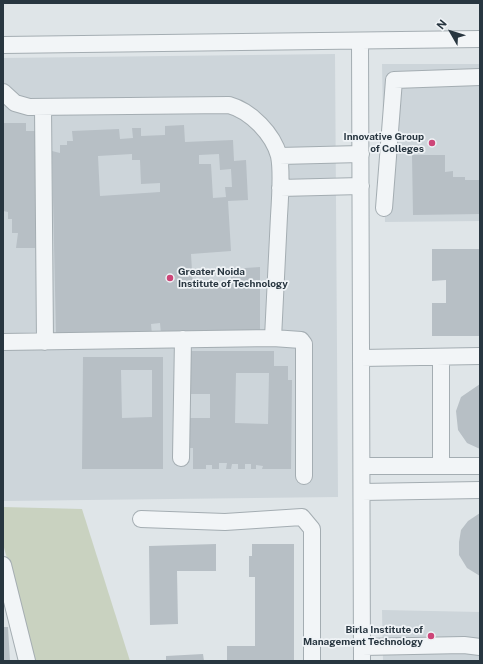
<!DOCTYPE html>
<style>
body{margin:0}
#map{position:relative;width:483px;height:664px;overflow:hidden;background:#dfe5e8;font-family:"Public Sans",sans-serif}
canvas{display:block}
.frame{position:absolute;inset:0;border:4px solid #283640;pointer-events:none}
.north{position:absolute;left:431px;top:12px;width:40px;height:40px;-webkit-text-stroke:3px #eff3f6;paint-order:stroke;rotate:309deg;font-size:11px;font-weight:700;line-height:16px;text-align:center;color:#283640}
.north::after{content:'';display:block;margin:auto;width:14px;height:18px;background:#283640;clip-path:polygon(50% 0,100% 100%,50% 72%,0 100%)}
</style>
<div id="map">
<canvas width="483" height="664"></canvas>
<div class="frame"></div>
<div class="north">N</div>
</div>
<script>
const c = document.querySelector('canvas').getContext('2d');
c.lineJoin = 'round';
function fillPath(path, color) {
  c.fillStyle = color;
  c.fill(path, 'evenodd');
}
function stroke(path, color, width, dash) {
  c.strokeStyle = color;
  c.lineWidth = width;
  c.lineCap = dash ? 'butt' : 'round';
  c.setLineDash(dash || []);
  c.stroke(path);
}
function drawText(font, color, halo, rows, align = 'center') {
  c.font = font + ' "Public Sans",sans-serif';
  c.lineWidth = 3.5;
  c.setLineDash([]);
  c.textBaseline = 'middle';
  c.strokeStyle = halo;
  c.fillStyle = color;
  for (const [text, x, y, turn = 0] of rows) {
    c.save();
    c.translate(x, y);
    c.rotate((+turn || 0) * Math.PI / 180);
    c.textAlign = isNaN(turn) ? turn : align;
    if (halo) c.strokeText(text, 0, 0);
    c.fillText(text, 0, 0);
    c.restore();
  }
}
const built = new Path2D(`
 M 335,54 L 338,497 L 3,501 L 3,58 Z
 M 382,64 L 480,64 L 480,221 L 385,222 Z
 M 382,610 L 480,612 L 480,661 L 383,661 Z`);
const green = new Path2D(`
 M 3,507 L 82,509 L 130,661 L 35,661 L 3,544 Z`);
const building = new Path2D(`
 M 3,123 L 26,123 L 26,131 L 36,131 L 35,248 L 16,248 L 18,233 L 12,233 L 12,219 L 8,219 L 8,212 L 3,211 Z
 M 184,125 L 185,142 L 233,140 L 234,161 L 246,160 L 248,200 L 228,201 L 231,251 L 191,254 L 193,288 L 231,286 L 231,269 L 260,267 L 260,334 L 161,334 L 160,323 L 151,324 L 152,335 L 56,335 L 52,151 L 60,153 L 60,145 L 67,145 L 67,141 L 73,141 L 72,131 L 119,129 L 120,139 L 133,138 L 132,128 L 141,128 L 141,136 L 165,135 L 165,126 ZM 132,154 L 132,160 L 140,160 L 141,184 L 160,183 L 160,192 L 100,196 L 98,156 ZM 219,154 L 220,170 L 231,169 L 232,187 L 225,187 L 226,197 L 213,198 L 211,164 L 199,164 L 199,155 Z
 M 412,155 L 445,155 L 445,172 L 453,171 L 453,177 L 465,177 L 465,180 L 480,180 L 480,214 L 413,215 Z
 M 432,249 L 480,249 L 480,336 L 432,336 L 432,303 L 446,303 L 446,280 L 432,281 Z
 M 190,351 L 274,351 L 274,366 L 288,366 L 288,380 L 292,380 L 291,469 L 262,469 L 263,466 L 256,465 L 256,469 L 251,469 L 251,464 L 245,464 L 245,469 L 238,469 L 238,464 L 232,464 L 231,469 L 226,469 L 227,463 L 219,463 L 219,469 L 212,469 L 212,465 L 206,465 L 206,469 L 193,469 L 193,448 L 190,448 L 190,418 L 210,418 L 210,394 L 189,394 ZM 236,373 L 269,373 L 268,424 L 235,423 Z
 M 83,357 L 163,357 L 163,469 L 82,469 ZM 121,370 L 152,370 L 152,417 L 122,418 Z
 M 480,384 L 480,449 L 467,443 L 458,430 L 456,411 L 461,397 Z
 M 480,513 L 480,576 L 467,568 L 459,555 L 459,542 L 461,530 L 468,521 Z
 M 216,544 L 216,571 L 177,571 L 178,624 L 150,625 L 149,546 Z
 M 252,544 L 294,544 L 294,661 L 227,661 L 227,646 L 255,646 L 255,577 L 249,577 L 249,556 L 252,556 Z
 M 3,627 L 8,627 L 10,661 L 3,661 Z
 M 203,654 L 204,661 L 166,661 L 166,656 Z`);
const minor = new Path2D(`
 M 360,41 L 362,661
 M 3,45 L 480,39
 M 3,92 L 15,103 L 29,107 L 229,105 C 251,111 273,134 279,156 C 282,170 280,201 279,216 C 277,257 275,298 273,338
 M 43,107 L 45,342
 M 279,156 L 361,154
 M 280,188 L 361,186
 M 384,208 L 394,80 L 480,77
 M 3,342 L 273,338 L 301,340 L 304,344 L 304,476
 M 441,357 L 441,466
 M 361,358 L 480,356
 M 181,458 L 183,339
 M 362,466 L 480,466
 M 362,492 L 480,490
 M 141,519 L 225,522 L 302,517 L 312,529 L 312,661
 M 3,565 L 27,661
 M 362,647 L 464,645 L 480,647`);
const markers = [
 [432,143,4,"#cd4578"],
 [170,278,4,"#cd4578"],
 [431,636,4,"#cd4578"]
];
const poiNames = [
 ["Innovative Group",424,137],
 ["of Colleges",424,149],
 ["Greater Noida",178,272,"left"],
 ["Institute of Technology",178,284,"left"],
 ["Birla Institute of",423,630],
 ["Management Technology",423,642]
];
fillPath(built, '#cdd5da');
fillPath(green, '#c9d2c0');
fillPath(building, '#b7bfc5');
stroke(minor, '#a4adb2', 18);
stroke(minor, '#f2f5f7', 16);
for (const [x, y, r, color] of markers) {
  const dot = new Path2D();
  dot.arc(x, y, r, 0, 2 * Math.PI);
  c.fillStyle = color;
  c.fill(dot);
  stroke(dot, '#eff3f6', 1.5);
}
drawText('bold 10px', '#283640', '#eff3f6', poiNames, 'right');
</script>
